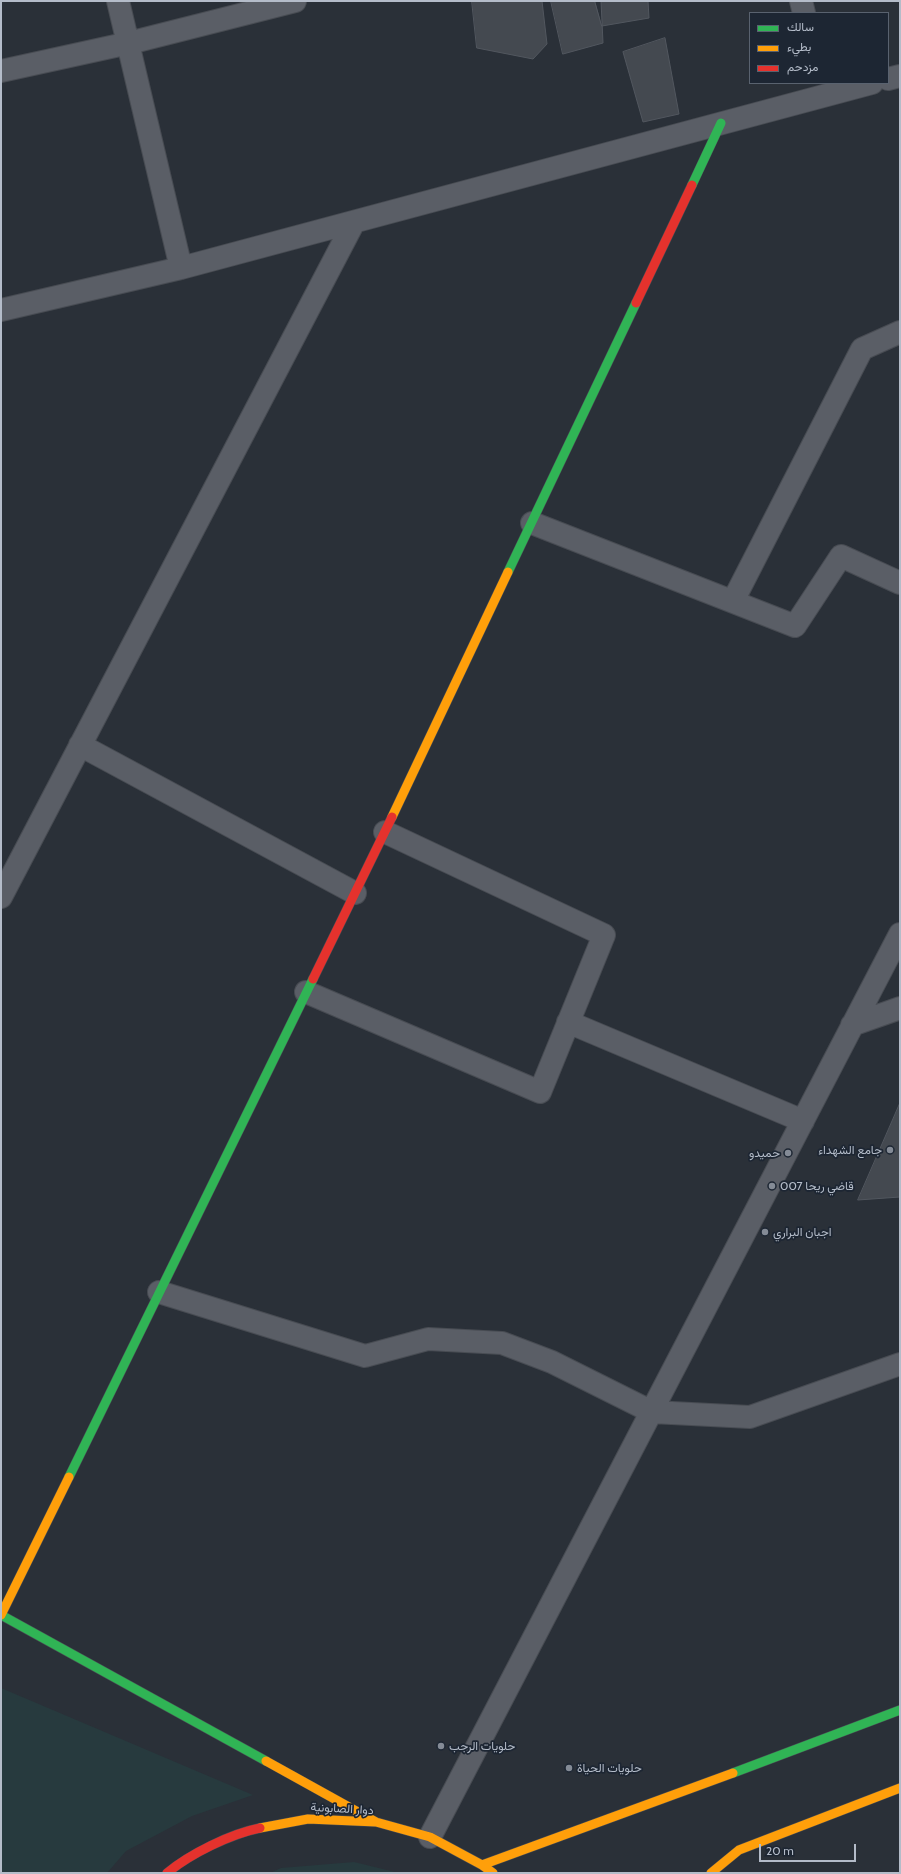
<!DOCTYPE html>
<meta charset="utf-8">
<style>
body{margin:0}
#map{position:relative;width:901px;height:1874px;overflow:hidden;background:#2a3038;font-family:Cabin,Vazirmatn,sans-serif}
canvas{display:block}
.frame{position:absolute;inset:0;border:2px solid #b4bcc9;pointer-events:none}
.legend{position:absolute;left:749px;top:12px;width:140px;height:72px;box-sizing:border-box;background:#1d2633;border:1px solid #59626f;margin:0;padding:5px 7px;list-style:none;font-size:12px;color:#b4bcc9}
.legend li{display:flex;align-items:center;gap:8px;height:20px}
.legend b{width:20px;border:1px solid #59626f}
.scale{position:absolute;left:759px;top:1844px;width:97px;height:18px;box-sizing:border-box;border:2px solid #b4bcc9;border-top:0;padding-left:5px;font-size:12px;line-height:14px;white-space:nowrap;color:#b4bcc9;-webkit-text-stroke:3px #1d2633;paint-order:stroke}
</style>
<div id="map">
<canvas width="901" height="1874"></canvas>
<div class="frame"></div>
<ul class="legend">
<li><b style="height:5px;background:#30b455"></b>سالك</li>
<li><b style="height:5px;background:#ff9f0a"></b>بطيء</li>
<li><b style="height:5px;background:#e5322d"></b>مزدحم</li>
</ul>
<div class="scale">20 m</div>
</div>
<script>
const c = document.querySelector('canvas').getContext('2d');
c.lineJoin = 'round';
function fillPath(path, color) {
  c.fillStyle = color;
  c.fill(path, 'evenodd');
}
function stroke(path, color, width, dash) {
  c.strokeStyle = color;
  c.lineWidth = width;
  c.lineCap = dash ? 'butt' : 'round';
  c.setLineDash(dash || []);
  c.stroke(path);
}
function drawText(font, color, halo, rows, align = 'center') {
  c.font = font + ' Cabin,Vazirmatn,sans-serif';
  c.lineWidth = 3.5;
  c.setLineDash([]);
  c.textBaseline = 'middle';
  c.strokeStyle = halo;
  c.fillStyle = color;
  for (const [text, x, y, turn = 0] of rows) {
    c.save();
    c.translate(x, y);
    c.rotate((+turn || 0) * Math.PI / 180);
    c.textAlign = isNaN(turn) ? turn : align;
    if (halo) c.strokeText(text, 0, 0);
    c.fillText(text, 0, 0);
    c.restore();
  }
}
const green = new Path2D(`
 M 1,1688 L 253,1795 L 192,1816 L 126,1851 L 107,1873 L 1,1873 Z
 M 354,1862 L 399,1873 L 270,1873 L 281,1868 Z`);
const building = new Path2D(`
 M 472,1 L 542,1 L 547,44 L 533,59 L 477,48 Z
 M 551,1 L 601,1 L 603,43 L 563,54 Z
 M 595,1 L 648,1 L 649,18 L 602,26 Z
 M 665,38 L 679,114 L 643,122 L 623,52 Z
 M 900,1103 L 900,1197 L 858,1200 Z`);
const street = new Path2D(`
 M 118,1 L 181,268
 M 801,1 L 804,13
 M 1,71 L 129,43 L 295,1
 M 888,79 L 900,76
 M 1,310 L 181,268 L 872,83
 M 532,523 L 795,626 L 841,556 L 900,583
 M 733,601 L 862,349 L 900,332
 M 80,745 L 355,893
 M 1,897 L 354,222
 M 306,992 L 540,1092 L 604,935 L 385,832
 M 568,1022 L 803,1121
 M 852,1025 L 900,1008
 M 159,1292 L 365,1356 L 428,1339 L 502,1343 L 552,1362 L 652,1412 L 750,1417 L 900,1364
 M 430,1837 L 900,934`);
const fast = new Path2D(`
 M 692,185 L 721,123
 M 508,572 L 636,303
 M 69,1477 L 313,979
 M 1,1615 L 266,1761
 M 733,1773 L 900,1710`);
const slow = new Path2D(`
 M 392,817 L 508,572
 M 1,1615 L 69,1477
 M 266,1761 L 376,1822
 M 260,1828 L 308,1819 L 376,1822 L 430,1837 L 482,1865 L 493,1873
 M 482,1865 L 733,1773
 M 711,1873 L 739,1850 L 900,1788`);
const jam = new Path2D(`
 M 636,303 L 692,185
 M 313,979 L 392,817
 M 167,1873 C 190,1854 230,1834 260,1828`);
const markers = [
 [890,1150,4,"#848b96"],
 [788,1153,4,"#848b96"],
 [772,1186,4,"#848b96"],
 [765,1232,4,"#848b96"],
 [441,1746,4,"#848b96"],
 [569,1768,4,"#848b96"]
];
const poiNames = [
 ["جامع الشهداء",882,1150,"right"],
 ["حميدو",780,1153,"right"],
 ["قاضي ريحا 007",780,1186],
 ["اجبان البراري",773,1232],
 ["حلويات الرجب",449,1746],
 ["حلويات الحياة",577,1768]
];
const streetNames = [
 ["دوار الصابونية",342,1809,3]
];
fillPath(green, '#273a3e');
fillPath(building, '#444950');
stroke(building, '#52575f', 1);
stroke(street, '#484c53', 24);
stroke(fast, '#484c53', 10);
stroke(slow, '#484c53', 10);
stroke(jam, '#484c53', 10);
stroke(street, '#5a5e66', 22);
stroke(fast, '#30b455', 9);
stroke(slow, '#ff9f0a', 9);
stroke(jam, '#e5322d', 9);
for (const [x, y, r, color] of markers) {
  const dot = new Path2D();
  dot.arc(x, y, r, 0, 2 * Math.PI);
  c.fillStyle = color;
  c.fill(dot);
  stroke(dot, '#1d2633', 1.5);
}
drawText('12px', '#b4bcc9', '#1d2633', poiNames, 'left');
drawText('12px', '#b4bcc9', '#1d2633', streetNames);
</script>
